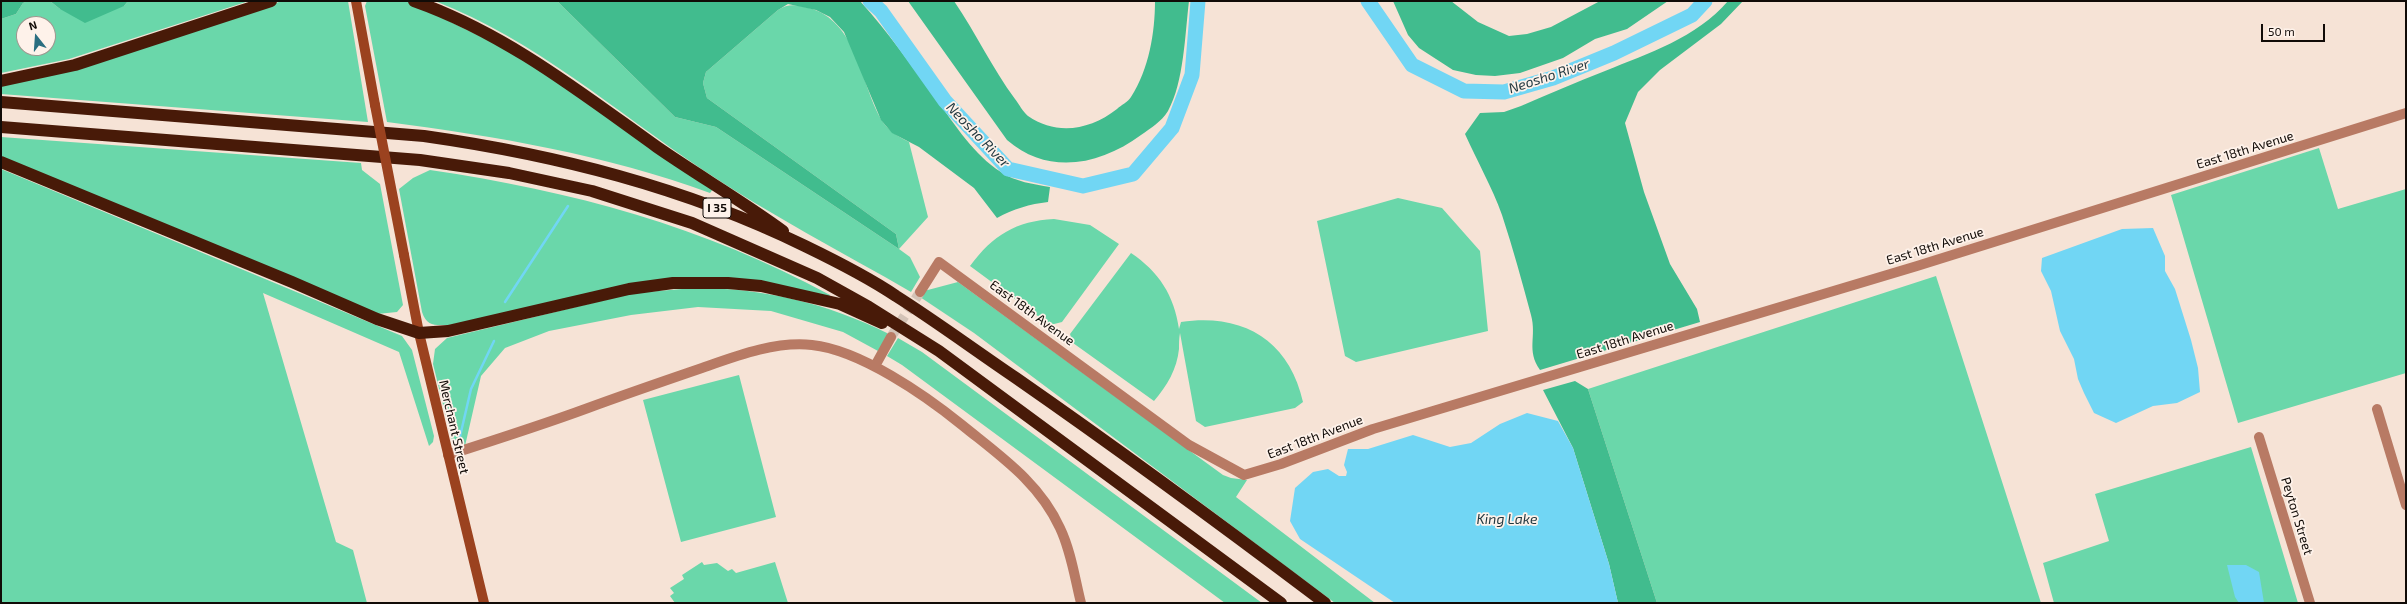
<!DOCTYPE html>
<style>
body{margin:0}
#map{position:relative;width:2407px;height:604px;overflow:hidden;background:#f6e3d6;font-family:"Exo 2",sans-serif}
canvas{display:block}
.frame{position:absolute;inset:0;border:2px solid #110b07;pointer-events:none}
.north{position:absolute;left:16px;top:16px;width:40px;height:40px;box-sizing:border-box;background:#fef2ea;border:1px solid #9f968f;border-radius:50%;rotate:343deg;font-size:11px;font-weight:700;line-height:16px;text-align:center;color:#110b07}
.north::after{content:'';display:block;margin:auto;width:14px;height:18px;background:#2b6e80;clip-path:polygon(50% 0,100% 100%,50% 72%,0 100%)}
.scale{position:absolute;left:2261px;top:24px;width:64px;height:18px;box-sizing:border-box;border:2px solid #110b07;border-top:0;padding-left:5px;font-size:12px;line-height:14px;white-space:nowrap;color:#110b07;-webkit-text-stroke:3px #fef2ea;paint-order:stroke}
</style>
<div id="map">
<canvas width="2407" height="604"></canvas>
<div class="frame"></div>
<div class="north">N</div>
<div class="scale">50 m</div>
</div>
<script>
const c = document.querySelector('canvas').getContext('2d');
c.lineJoin = 'round';
function fillPath(path, color) {
  c.fillStyle = color;
  c.fill(path, 'evenodd');
}
function stroke(path, color, width, dash) {
  c.strokeStyle = color;
  c.lineWidth = width;
  c.lineCap = dash ? 'butt' : 'round';
  c.setLineDash(dash || []);
  c.stroke(path);
}
function drawText(font, color, halo, rows, align = 'center') {
  c.font = font + ' "Exo 2",sans-serif';
  c.lineWidth = 3.5;
  c.setLineDash([]);
  c.textBaseline = 'middle';
  c.strokeStyle = halo;
  c.fillStyle = color;
  for (const [text, x, y, turn = 0] of rows) {
    c.save();
    c.translate(x, y);
    c.rotate((+turn || 0) * Math.PI / 180);
    c.textAlign = isNaN(turn) ? turn : align;
    if (halo) c.strokeText(text, 0, 0);
    c.fillText(text, 0, 0);
    c.restore();
  }
}
const green = new Path2D(`
 M 28,1 L 50,1 L 60,9 L 124,6 L 128,1 L 249,1 L 69,59 L 1,73 L 1,19 L 16,14 L 23,3 ZM 24,24 L 48,24 L 48,48 L 24,48 Z
 M 282,1 L 348,1 L 368,122 L 1,94 L 1,86 L 55,74 Z
 M 367,1 L 408,1 L 518,55 L 713,189 L 710,193 C 606,155 496,136 387,122 L 365,6 Z
 M 435,1 L 557,1 L 675,117 L 716,127 L 899,249 L 896,234 L 707,98 L 703,83 L 706,72 L 778,10 C 789,3 796,5 809,8 C 857,21 860,82 881,119 C 888,131 897,136 909,142 L 928,217 L 899,249 L 910,257 L 920,277 L 911,292 C 842,252 770,215 703,170 C 615,111 535,40 435,1 Z
 M 1,137 L 361,163 L 362,170 L 380,184 L 403,305 L 397,312 L 377,314 L 1,158 Z
 M 2319,148 L 2338,209 L 2406,189 L 2406,373 L 2238,423 L 2171,195 Z
 M 1,169 L 402,336 L 412,350 L 434,436 L 433,442 L 429,446 L 399,352 L 263,293 L 336,542 L 353,550 L 367,603 L 1,603 Z
 M 430,170 C 572,191 703,226 830,295 L 828,298 L 724,278 L 449,325 C 435,325 427,327 422,312 L 399,189 L 413,178 Z
 M 1398,198 L 1442,208 L 1480,251 L 1488,331 L 1356,362 L 1345,356 L 1317,221 Z
 M 1054,219 L 1090,225 L 1119,244 L 1062,322 L 1050,325 L 970,266 C 993,235 1016,221 1054,219 Z
 M 1131,253 C 1159,272 1174,295 1179,329 L 1181,322 C 1243,313 1289,340 1303,402 L 1295,408 L 1205,427 L 1196,421 L 1180,333 C 1179,338 1179,344 1179,349 C 1177,369 1167,386 1154,401 L 1073,343 L 1070,334 Z
 M 1936,276 L 2041,603 L 1657,603 L 1588,389 Z
 M 958,282 L 1223,475 L 1231,478 L 1247,480 L 1236,497 L 1375,603 L 1335,603 L 974,333 L 920,297 L 924,291 Z
 M 694,288 C 765,288 826,303 889,334 L 878,351 L 843,332 L 771,311 L 698,307 L 631,315 L 549,331 L 505,348 L 481,376 L 465,446 L 456,445 L 452,441 L 433,364 L 435,349 L 447,338 L 634,293 Z
 M 898,338 L 922,352 L 1262,603 L 1225,603 L 902,365 L 887,356 Z
 M 739,375 L 776,517 L 681,542 L 643,400 Z
 M 2251,447 L 2298,603 L 2054,603 L 2043,563 L 2109,541 L 2095,494 Z
 M 702,562 L 704,565 L 717,563 L 728,571 L 732,569 L 736,573 L 775,562 L 788,603 L 675,603 L 670,596 L 674,593 L 670,588 L 684,579 L 682,575 Z`);
const forest = new Path2D(`
 M 1,1 L 28,1 L 23,3 L 16,14 L 1,19 Z
 M 50,1 L 128,1 L 124,6 L 85,23 L 60,9 Z
 M 557,1 L 860,1 C 888,32 912,66 937,100 C 955,125 974,155 1001,172 C 1016,182 1033,184 1050,187 L 1048,202 C 1030,204 1013,209 997,218 L 974,188 L 919,147 L 892,133 L 881,120 L 844,32 L 830,17 L 816,10 L 788,4 L 778,10 L 706,72 L 703,83 L 707,98 L 896,234 L 899,249 L 716,127 L 675,117 Z
 M 908,1 L 954,1 C 976,33 992,68 1015,99 C 1019,104 1023,112 1028,116 C 1057,136 1090,130 1117,109 C 1121,105 1128,102 1131,97 C 1149,69 1155,33 1155,1 L 1189,1 C 1185,34 1184,82 1168,111 C 1161,122 1151,128 1141,135 C 1100,165 1049,176 1007,140 Z
 M 1393,1 L 1451,1 L 1478,22 L 1509,36 L 1527,34 L 1551,27 L 1600,1 L 1668,1 L 1627,29 L 1595,39 L 1563,58 L 1520,73 L 1495,76 L 1476,75 L 1453,70 L 1419,48 L 1408,35 Z
 M 1728,1 L 1743,1 L 1721,24 L 1660,70 L 1638,92 L 1625,123 L 1644,192 L 1670,264 L 1697,309 L 1700,322 L 1540,370 C 1526,350 1537,337 1531,315 C 1522,282 1513,248 1502,215 C 1492,187 1477,161 1465,134 L 1480,113 L 1504,112 L 1521,106 C 1549,94 1576,82 1605,71 C 1649,53 1696,38 1728,1 Z
 M 1575,381 L 1588,389 L 1657,603 L 1618,603 L 1609,564 L 1573,448 L 1543,390 Z`);
const water = new Path2D(`
 M 2153,228 L 2165,256 L 2165,271 L 2175,289 L 2191,340 L 2198,368 L 2200,392 L 2177,403 L 2153,406 L 2116,423 L 2094,413 L 2084,393 L 2078,379 L 2074,359 L 2060,331 L 2051,291 L 2041,271 L 2042,258 L 2122,229 Z
 M 1527,413 L 1558,421 L 1573,448 L 1609,564 L 1618,603 L 1395,603 L 1300,539 L 1290,521 L 1295,488 L 1313,472 L 1328,469 L 1339,476 L 1346,476 L 1347,472 L 1344,465 L 1348,449 L 1368,449 L 1413,435 L 1450,447 L 1471,443 L 1500,424 Z
 M 2227,565 L 2246,565 L 2259,572 L 2264,603 L 2239,603 L 2235,597 Z`);
const stream = new Path2D(`
 M 505,302 L 568,206
 M 458,445 L 471,389 L 494,341`);
const river = new Path2D(`
 M 870,1 L 881,11 L 945,101 L 1008,169 L 1083,186 L 1133,174 L 1172,128 L 1192,75 L 1198,1
 M 1368,1 L 1412,65 L 1464,91 L 1504,92 L 1553,78 L 1614,53 L 1692,15 L 1705,1`);
const minorTunnel = new Path2D(`
 M 891,337 L 920,292`);
const minor = new Path2D(`
 M 920,292 L 939,262 L 1189,445 L 1244,475 L 1281,464 L 1373,429 L 1917,266 L 2406,113
 M 875,366 L 891,337
 M 2377,409 L 2406,505
 M 2259,437 L 2310,603
 M 448,455 C 495,440 542,425 588,408 C 626,394 664,381 702,368 C 736,356 775,341 812,345 C 860,350 925,395 962,425 C 1000,456 1039,482 1060,528 C 1071,551 1075,579 1081,603`);
const secondary = new Path2D(`
 M 356,1 L 375,105
 M 404,255 L 419,333 L 484,603`);
const motorway = new Path2D(`
 M 414,1 C 505,33 580,92 657,147 C 699,176 742,201 783,231
 M 1,81 L 75,65 L 271,1
 M 1,102 L 424,136 C 557,155 684,187 805,246 C 836,261 868,277 896,296 C 937,322 976,351 1016,378 C 1121,451 1223,526 1325,603
 M 1,127 L 420,160 L 509,173 L 592,191 L 692,223 L 817,278 L 869,307 L 939,351 L 1281,603
 M 1,162 L 292,282 L 377,319 L 419,333 L 448,331 L 629,289 L 673,283 L 728,283 L 761,286 L 840,304 L 882,323`);
const secondaryBridge = new Path2D(`
 M 375,105 L 404,255`);
const shields = [
 [717,208,28]
];
const shieldNames = [
 ["I 35",717,208]
];
const streetNames = [
 ["East 18th Avenue",2245,150,-17],
 ["East 18th Avenue",1935,246,-17],
 ["East 18th Avenue",1032,313,36],
 ["East 18th Avenue",1625,340,-17],
 ["Merchant Street",454,427,77],
 ["East 18th Avenue",1315,437,-21],
 ["Peyton Street",2297,516,73]
];
const waterNames = [
 ["Neosho River",1549,76,-18],
 ["Neosho River",978,135,46],
 ["King Lake",1507,519]
];
fillPath(green, '#6ad7aa');
fillPath(forest, '#41bc8e');
fillPath(water, '#71d6f4');
stroke(stream, '#71d6f4', 2.5);
stroke(river, '#71d6f4', 15);
stroke(minorTunnel, '#d4c3b7', 10, [10, 5]);
stroke(minor, '#b87a64', 10);
stroke(secondary, '#9b421f', 10);
stroke(motorway, '#481a08', 12);
stroke(secondaryBridge, '#9b421f', 10);
for (const [x, y, w] of shields) {
  const box = new Path2D();
  box.roundRect(x - w / 2, y - 10, w, 20, 3);
  c.fillStyle = '#fef2ea';
  c.fill(box);
  stroke(box, '#110b07', 1);
}
drawText('bold 12px', '#110b07', null, shieldNames);
drawText('13px', '#110b07', '#fef2ea', streetNames);
drawText('italic 14px', '#1f363e', '#fef2ea', waterNames);
</script>
